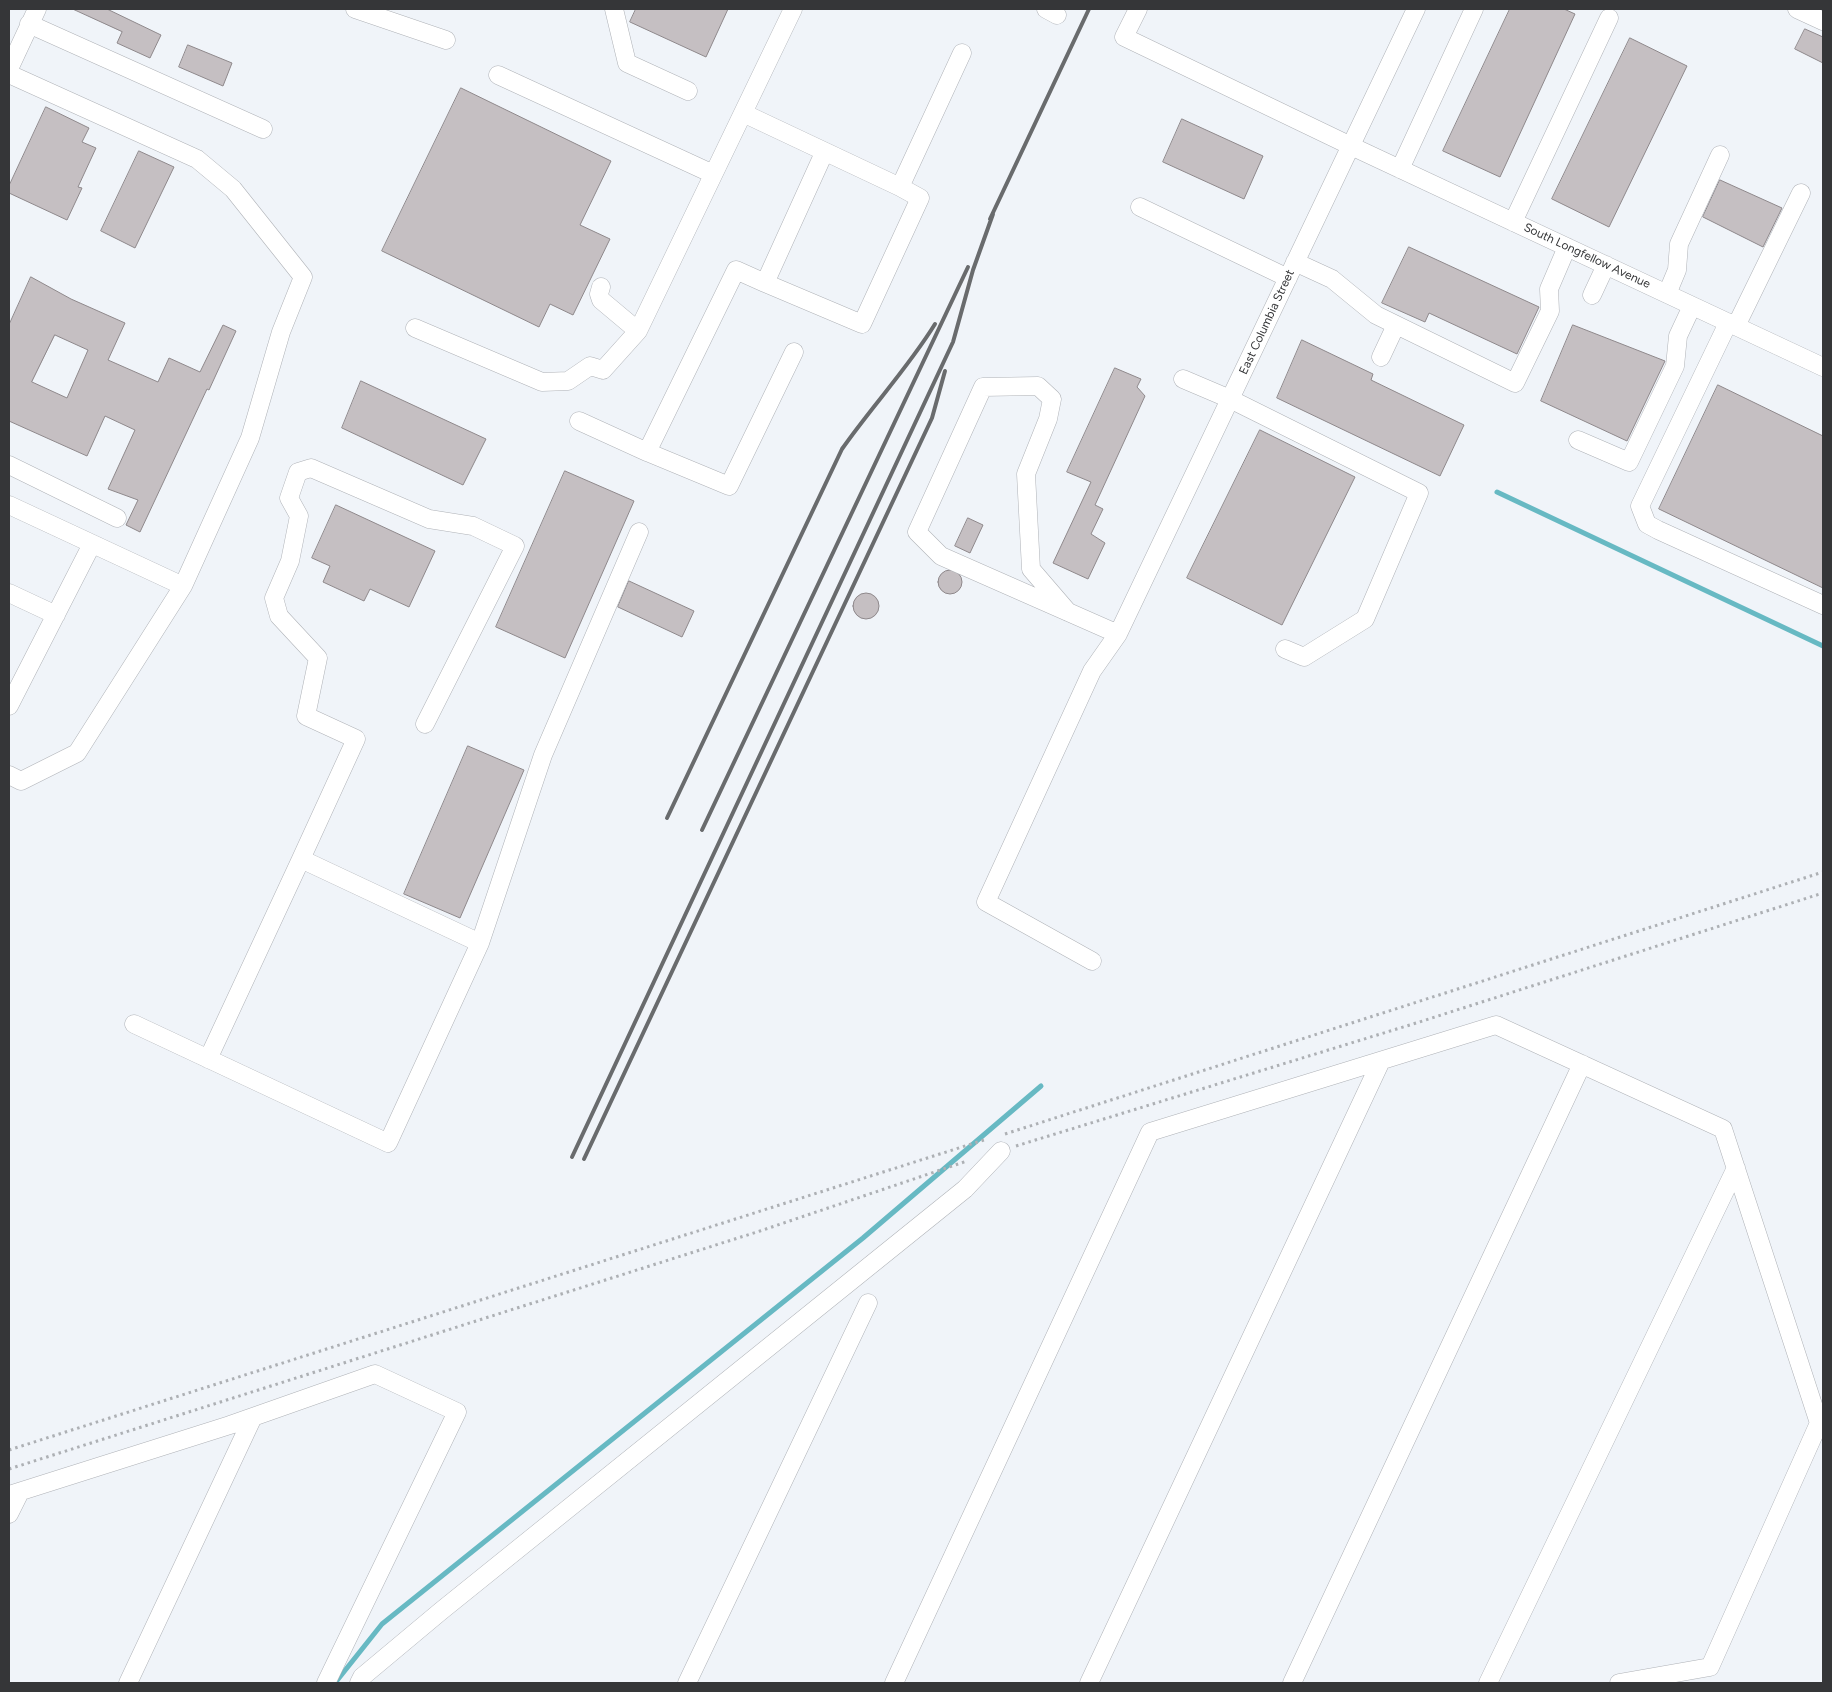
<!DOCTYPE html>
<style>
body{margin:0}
#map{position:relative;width:1832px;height:1692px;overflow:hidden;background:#f0f4f9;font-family:Figtree,sans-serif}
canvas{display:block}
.frame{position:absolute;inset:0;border:10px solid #353638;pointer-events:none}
</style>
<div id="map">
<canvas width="1832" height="1692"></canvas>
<div class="frame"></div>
</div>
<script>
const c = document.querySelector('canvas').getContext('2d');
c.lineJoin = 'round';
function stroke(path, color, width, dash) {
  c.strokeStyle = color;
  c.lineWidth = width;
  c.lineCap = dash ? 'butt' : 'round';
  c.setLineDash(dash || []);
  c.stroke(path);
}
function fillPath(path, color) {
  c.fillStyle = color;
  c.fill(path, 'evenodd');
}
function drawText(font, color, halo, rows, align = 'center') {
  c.font = font + ' Figtree,sans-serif';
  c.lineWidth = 4;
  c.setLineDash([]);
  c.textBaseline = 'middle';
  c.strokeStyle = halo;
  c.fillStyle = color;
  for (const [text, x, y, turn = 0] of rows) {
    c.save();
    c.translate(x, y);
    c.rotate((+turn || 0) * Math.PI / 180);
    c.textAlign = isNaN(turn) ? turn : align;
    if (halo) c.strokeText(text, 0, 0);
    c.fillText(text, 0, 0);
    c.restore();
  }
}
const stream = new Path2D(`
 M 1497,492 L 1823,646
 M 335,1683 L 382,1624 L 863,1238 L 1041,1086`);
const building = new Path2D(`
 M 73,9 L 107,9 L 161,35 L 150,58 L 117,43 L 122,32 Z
 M 636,9 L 728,9 L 706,57 L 630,22 Z
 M 1510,9 L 1564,9 L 1575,14 L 1500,177 L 1443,151 Z
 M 1805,29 L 1823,37 L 1823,63 L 1795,49 Z
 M 1630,38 L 1687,66 L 1609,227 L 1552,199 Z
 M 188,45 L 232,63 L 223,86 L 179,67 Z
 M 461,88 L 611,161 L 580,225 L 610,239 L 573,315 L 550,304 L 539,327 L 382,251 Z
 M 46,107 L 89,128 L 82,142 L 96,148 L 78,187 L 82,188 L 67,220 L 9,193 L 9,186 Z
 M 1182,119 L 1263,156 L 1244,199 L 1163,162 Z
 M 139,151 L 174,167 L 135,248 L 101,231 Z
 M 1720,180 L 1782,208 L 1763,247 L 1703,217 Z
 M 1409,247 L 1539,307 L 1517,354 L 1429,313 L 1425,322 L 1382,303 Z
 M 31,277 L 71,299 L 125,323 L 108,360 L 158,382 L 169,358 L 200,372 L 223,325 L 236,331 L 209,390 L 207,389 L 140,532 L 126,525 L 138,500 L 108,489 L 135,430 L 105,416 L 87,456 L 9,421 L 9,325 ZM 55,335 L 88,350 L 67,398 L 32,382 Z
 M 1573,325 L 1665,361 L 1627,441 L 1541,401 Z
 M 1302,340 L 1373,374 L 1371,380 L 1464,425 L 1440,476 L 1277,398 Z
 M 1115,368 L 1141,379 L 1137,387 L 1145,396 L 1095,505 L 1103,509 L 1091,534 L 1105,543 L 1088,579 L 1053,563 L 1091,482 L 1067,472 Z
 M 361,381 L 486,439 L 463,485 L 342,428 Z
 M 1718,385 L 1823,436 L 1823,588 L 1659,509 Z
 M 1260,430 L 1355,477 L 1282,625 L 1187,578 Z
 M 565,471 L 634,501 L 565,658 L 496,627 Z
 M 336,505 L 435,551 L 409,607 L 370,589 L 364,601 L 323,582 L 330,566 L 312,558 Z
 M 968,518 L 983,525 L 970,553 L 955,546 Z
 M938 582a12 12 0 1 1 24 0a12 12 0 1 1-24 0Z
 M 629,581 L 694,611 L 682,637 L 618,607 Z
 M853 606a13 13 0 1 1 26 0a13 13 0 1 1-26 0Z
 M 468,746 L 524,770 L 460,918 L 404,894 Z`);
const path = new Path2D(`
 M 1005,1134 L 1823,872
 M 1016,1146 L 1413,1024 L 1823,893
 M 9,1450 L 987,1139
 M 9,1469 L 760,1231 L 967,1161`);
const minor = new Path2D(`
 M 355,9 L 446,40
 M 614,9 L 627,63 L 688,91
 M 1046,9 L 1057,15
 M 1138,9 L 1124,37 L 1351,146 L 1823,367
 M 1797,9 L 1823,21
 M 29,24 L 263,129
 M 9,69 L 37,9
 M 9,74 L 197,159 L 233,189 L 303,277 L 281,332 L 250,438 L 183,586 L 9,505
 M 498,75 L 713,174
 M 743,113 L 900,187 L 962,53
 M 1400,169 L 1474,9
 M 1140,207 L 1288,278
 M 1513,222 L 1609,18
 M 1295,262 L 1332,279 L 1376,315 L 1515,383 L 1550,311 L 1549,289 L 1567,247
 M 765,283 L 862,324 L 920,198 L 900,187
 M 601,287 L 599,294 L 601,300 L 638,331
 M 1667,294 L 1677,270 L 1679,244 L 1720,155
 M 1592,295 L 1606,265
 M 1728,323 L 1640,506 L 1647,524 L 1658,530 L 1823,605
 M 1736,326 L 1801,193
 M 415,328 L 542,382 L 568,381 L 590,366 L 603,370 L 638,331 L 793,9
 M 794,352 L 729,486 L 647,452 L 736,270 L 765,283 L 824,153
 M 1381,357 L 1396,325
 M 1183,379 L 1230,399 L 1419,493 L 1365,619 L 1304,657 L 1285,649
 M 579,421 L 647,452
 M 1578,440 L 1629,462 L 1675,366 L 1678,336 L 1692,306
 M 9,465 L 117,518
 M 9,593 L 56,615
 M 1068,612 L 1031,569 L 1026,474 L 1048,419 L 1052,399 L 1038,386 L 983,387 L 917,532 L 941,556 L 1118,634
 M 9,706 L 92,544
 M 425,724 L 515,546 L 473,526 L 429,519 L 311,468 L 298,472 L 289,498 L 299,516 L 290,561 L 274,598 L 279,616 L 318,658 L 306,716 L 356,739 L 301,859 L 480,943 L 543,755 L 639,532
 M 9,775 L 21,781 L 77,753 L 183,586
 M 1092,961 L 986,902 L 1092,671 L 1118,634 L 1416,9
 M 134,1024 L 388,1143 L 480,943
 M 208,1059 L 301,859
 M 9,1495 L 230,1425 L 375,1374 L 457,1412 L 326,1683
 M 9,1514 L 20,1492
 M 128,1683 L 253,1417
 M 359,1683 L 362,1677 L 441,1611 L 965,1189 L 1001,1151
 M 687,1683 L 868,1303
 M 894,1683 L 1150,1132 L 1496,1025 L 1723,1129 L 1819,1423 L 1710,1667 L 1619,1683
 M 1089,1683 L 1381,1061
 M 1292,1683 L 1582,1064
 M 1488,1683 L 1736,1168`);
const rail = new Path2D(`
 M 990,219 L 1089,9
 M 667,818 L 842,449 C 872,406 908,368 935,324
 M 702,830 L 968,267
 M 572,1157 L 953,342 L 973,270 L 993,214
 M 584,1159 L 932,418 L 945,371`);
const streetNames = [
 ["South Longfellow Avenue",1587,256,25],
 ["East Columbia Street",1267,322,-65]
];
stroke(stream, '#67b9c3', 5);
fillPath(building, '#c5bfc2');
stroke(building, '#8e888b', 1);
stroke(minor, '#afb2b7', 19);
stroke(path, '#adb0b4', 3, [2.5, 4]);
stroke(minor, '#fff', 18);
stroke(rail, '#696b6d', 4);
drawText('12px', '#353638', '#fff', streetNames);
</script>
